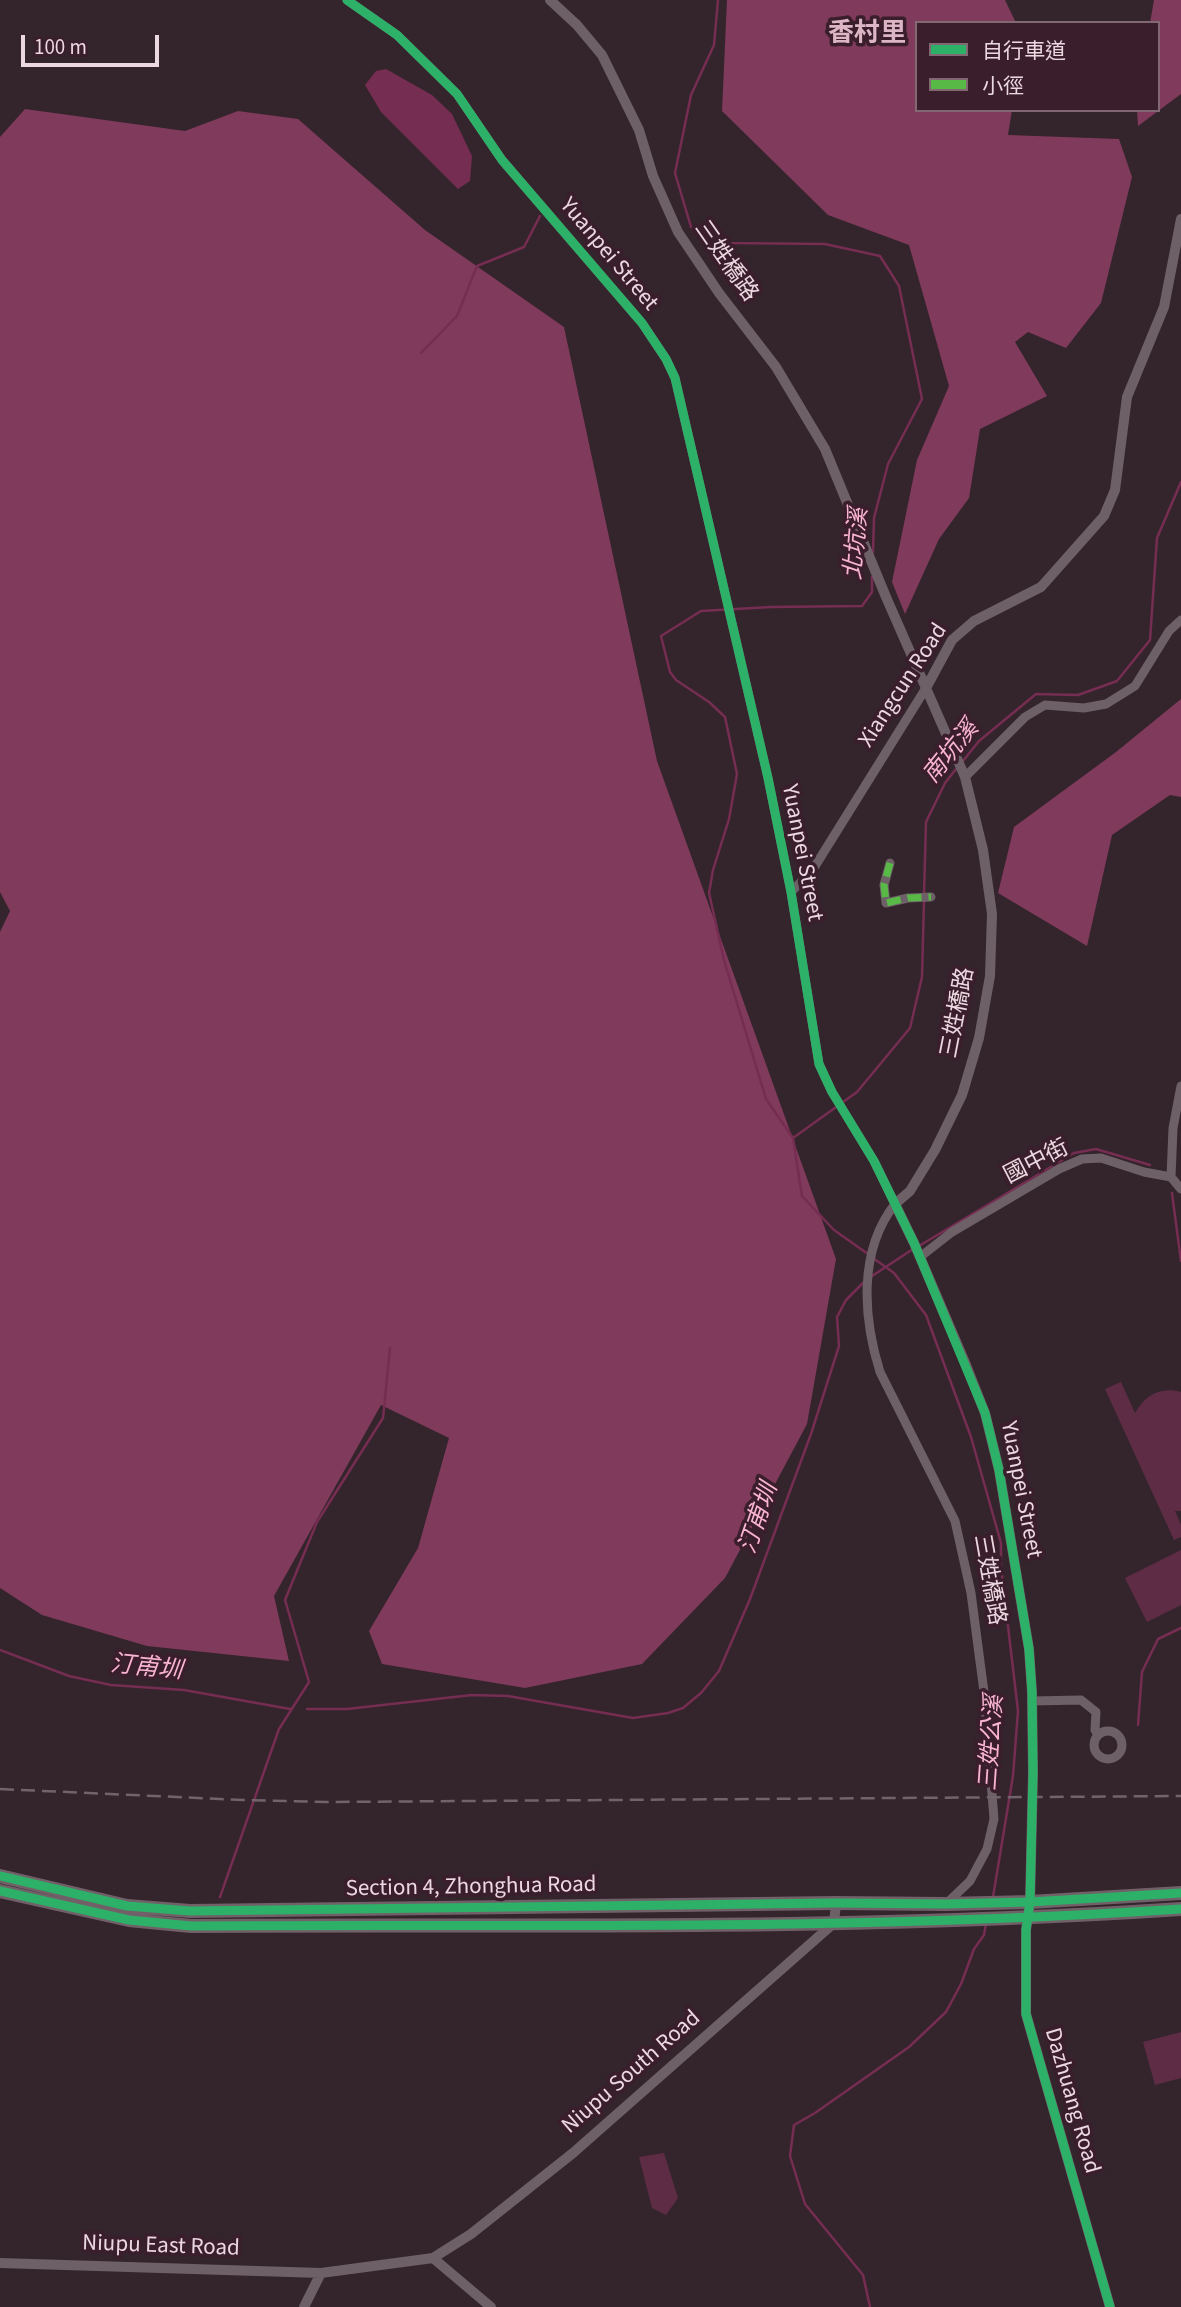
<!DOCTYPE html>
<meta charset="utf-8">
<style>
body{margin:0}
#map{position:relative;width:1181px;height:2307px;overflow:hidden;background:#34242c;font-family:"Source Sans 3","Noto Sans TC",sans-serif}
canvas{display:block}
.legend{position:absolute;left:915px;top:21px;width:245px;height:91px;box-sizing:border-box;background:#3a1e2b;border:2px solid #816873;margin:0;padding:9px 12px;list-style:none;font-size:21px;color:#ecd8e0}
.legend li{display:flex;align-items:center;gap:14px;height:35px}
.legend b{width:35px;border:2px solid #816873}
.scale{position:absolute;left:21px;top:35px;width:138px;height:32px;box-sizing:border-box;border:4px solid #ecd8e0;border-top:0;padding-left:9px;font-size:21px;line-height:24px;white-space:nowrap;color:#ecd8e0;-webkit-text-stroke:5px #3a1e2b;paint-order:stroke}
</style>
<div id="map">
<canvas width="1181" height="2307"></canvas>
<ul class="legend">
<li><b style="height:9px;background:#2db169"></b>自行車道</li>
<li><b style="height:9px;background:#58b947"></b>小徑</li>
</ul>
<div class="scale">100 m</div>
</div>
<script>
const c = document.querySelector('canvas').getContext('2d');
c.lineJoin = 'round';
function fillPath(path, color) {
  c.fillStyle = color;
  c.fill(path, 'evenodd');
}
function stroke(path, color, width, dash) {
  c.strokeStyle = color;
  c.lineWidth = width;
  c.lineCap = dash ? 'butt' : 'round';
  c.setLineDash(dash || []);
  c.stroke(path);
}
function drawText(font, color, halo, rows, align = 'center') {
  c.font = font + ' "Source Sans 3","Noto Sans TC",sans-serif';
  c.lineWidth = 7;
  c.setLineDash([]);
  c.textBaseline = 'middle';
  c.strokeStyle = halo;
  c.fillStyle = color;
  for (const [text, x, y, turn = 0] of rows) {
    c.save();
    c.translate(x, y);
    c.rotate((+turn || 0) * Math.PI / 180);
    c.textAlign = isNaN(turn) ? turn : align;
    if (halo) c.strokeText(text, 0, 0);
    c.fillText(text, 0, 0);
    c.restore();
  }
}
const green = new Path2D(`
 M 1121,1382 L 1135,1413 C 1145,1395 1161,1386 1181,1392 L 1181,1511 L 1175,1511 L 1181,1525 L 1181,1537 L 1174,1540 L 1105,1389 Z
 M 1181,1550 L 1181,1605 L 1147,1622 L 1125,1578 Z
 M 1181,2032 L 1181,2078 L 1155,2085 L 1143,2042 Z
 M 664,2153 L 678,2198 L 666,2215 L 652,2208 L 639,2157 Z`);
const forest = new Path2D(`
 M 727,0 L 1005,0 L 1016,23 L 917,23 L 917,110 L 1012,110 L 1008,135 L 1119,139 L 1132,177 L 1101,303 L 1066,348 L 1028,332 L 1015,342 L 1047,396 L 980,429 L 969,498 L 939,539 L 905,614 L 892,582 L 917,460 L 949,386 L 909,245 L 828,215 L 722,111 Z
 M 1154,0 L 1181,0 L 1181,94 L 1138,126 L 1137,110 L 1158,110 L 1158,23 L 1150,23 Z
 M 25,109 L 185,131 L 238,111 L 298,119 L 425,230 L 564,327 L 657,761 L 836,1259 L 807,1424 L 725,1578 L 642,1664 L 525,1688 L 382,1664 L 369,1631 L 418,1548 L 449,1438 L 381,1405 L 274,1596 L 289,1661 L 147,1646 L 42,1615 L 0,1588 L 0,932 L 10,911 L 0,892 L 0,137 Z
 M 1181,699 L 1181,797 L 1170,795 L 1112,835 L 1087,946 L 998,893 L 1014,827 L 1116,752 Z`);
const water = new Path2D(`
 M 386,69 L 432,95 L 452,114 L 472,156 L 470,181 L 458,189 L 381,112 L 365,85 L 376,71 Z`);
const stream = new Path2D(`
 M 718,0 L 714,45 L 691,95 L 675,173 L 691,227 L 729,243 L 825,244 L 880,256 L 899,286 L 922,399 L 888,464 L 874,518 L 873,552
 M 421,353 L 457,316 L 477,266 L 524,247 L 540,216
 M 963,761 L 979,741 L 1036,694 L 1078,695 L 1117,681 L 1150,640 L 1157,538 L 1181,482
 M 924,894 L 926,822 L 945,783 L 956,769
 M 793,1138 L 857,1092 L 910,1028 L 922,977 L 924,900
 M 1172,1193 L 1181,1261
 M 919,1246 L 1074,1153 L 1096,1149 L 1150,1165
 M 868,1254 L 834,1230 L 802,1196 L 793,1138 L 766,1099 L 724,960 L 709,893 L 713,870 L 729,819 L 737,774 L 725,717 L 709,702 L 676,680 L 670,672 L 661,636 L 701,611 L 771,607 L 862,606 L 872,592 L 872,577
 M 873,1258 L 894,1273 L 926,1315 L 971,1437 L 1001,1543 L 1001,1567 L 1018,1711 L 1013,1776 L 993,1897
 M 872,1276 L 913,1249
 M 0,1650 L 69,1676 L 111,1685 L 184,1690 L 290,1709
 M 307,1709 L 347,1709 L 472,1695 L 508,1696 L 633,1718 L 668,1713 L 683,1708 L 701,1693 L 719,1671 L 750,1599 L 811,1434 L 839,1346 L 837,1317 L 846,1300 L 864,1282
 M 1138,1725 L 1142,1672 L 1158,1639 L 1181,1628
 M 220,1897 L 279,1729 L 309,1682 L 285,1600 L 317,1522 L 383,1418 L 390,1348
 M 870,2307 L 863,2275 L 805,2204 L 790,2156 L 794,2125 L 815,2113 L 909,2047 L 946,2012 L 961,1984 L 974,1949 L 984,1935 L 986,1924`);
const minor = new Path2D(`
 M 347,0 L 397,35 L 457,94 L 502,160 L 642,323 L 666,359 L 675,378 L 768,778 L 791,892 L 819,1064 L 832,1092 L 874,1161 L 895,1204 C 858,1251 863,1318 880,1372 L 955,1521 L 971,1593 L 984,1692 L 994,1819 L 987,1849 L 970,1881 L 946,1904
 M 965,777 L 1025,717 L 1045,705 L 1084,708 L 1106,704 L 1135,686 L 1169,631 L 1181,620
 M 890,863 L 884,885 L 886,903 L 908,898 L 931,897
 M 791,892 L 812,871 L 926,688
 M 1171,1177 L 1173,1128 L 1181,1086
 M 920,1257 L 952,1232 L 1059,1169 L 1082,1159 L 1101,1158 L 1144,1172 L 1171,1177 L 1181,1189
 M 1032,1701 L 1081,1700 L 1096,1712 L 1095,1730 L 1098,1735
 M1094 1745a14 14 0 1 1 28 0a14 14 0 1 1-28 0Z`);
const tertiary = new Path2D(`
 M 550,0 L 577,25 L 602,55 L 639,130 L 653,176 L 678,232 L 719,293 L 776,367 L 825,449 L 886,597 L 965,777 L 983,850 L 992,914 L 990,976 L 979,1038 L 962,1095 L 935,1150 L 910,1191 L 895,1204 L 914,1243 L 966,1365 L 985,1413 L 999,1470 L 1029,1649 L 1032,1692 L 1033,1773 L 1030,1902 L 1026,1930 L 1026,2014 L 1110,2307
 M 926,688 L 952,640 L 974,621 L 1041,587 L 1104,516 L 1115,490 L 1127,397 L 1164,307 L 1181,219
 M 433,2258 L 491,2307
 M 0,2263 L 321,2273 L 433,2258 L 471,2234 L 573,2153 L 834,1923 L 836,1903
 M 304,2307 L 321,2273`);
const primary = new Path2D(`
 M 0,1876 L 127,1906 L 190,1911 L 836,1903 L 946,1904 L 1030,1902 L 1181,1893
 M 0,1891 L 129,1920 L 191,1926 C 521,1924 852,1931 1181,1909`);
const rail = new Path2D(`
 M 0,1789 L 243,1800 L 325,1802 L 1181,1796`);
const quiet = new Path2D(`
 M 890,863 L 884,885 L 886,903 L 908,898 L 931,897`);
const cycleway = new Path2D(`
 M 347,0 L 397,35 L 457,94 L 502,160 L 642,323 L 666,359 L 675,378 L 768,778 L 791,892 L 819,1064 L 832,1092 L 874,1161 L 914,1243 L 985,1413 L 999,1470 L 1029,1649 L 1032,1692 L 1033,1773 L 1030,1902 L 1026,1930 L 1026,2014 L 1110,2307
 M 0,1876 L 127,1906 L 190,1911 L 836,1903 L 946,1904 L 1030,1902 L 1181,1893
 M 0,1891 L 129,1920 L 191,1926 C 521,1924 852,1931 1181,1909`);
const streetNames = [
 ["Yuanpei Street",608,255,50],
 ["三姓橋路",725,262,55],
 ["Xiangcun Road",904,686,-57],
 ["Yuanpei Street",801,853,79],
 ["三姓橋路",959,1013,-79],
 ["國中街",1037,1163,-27],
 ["Yuanpei Street",1020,1490,79],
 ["三姓橋路",988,1580,80],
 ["Section 4, Zhonghua Road",471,1888,-1],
 ["Niupu South Road",632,2073,-41],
 ["Dazhuang Road",1071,2101,74],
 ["Niupu East Road",161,2247,2]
];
const waterNames = [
 ["北坑溪",858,544,-85],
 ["南坑溪",952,753,-51],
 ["汀甫圳",760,1519,-71],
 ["汀甫圳",146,1669,6],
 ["三姓公溪",993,1743,-86]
];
const quarterNames = [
 ["香村里",867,35]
];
fillPath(green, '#5e2d45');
fillPath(forest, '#803a5c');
fillPath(water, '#762d52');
stroke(stream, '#762d52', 2.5);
stroke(minor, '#6e6067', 9);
stroke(tertiary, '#6e6067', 10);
stroke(primary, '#716068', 14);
stroke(rail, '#70646a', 2.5, [14, 7]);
stroke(quiet, '#58b947', 7, [14, 7]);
stroke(cycleway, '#2db169', 9);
drawText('23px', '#ecd8e0', '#3a1e2b', streetNames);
drawText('italic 24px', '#f9b4d2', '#3a1e2b', waterNames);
drawText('bold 26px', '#dcb6c5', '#3a1e2b', quarterNames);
</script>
